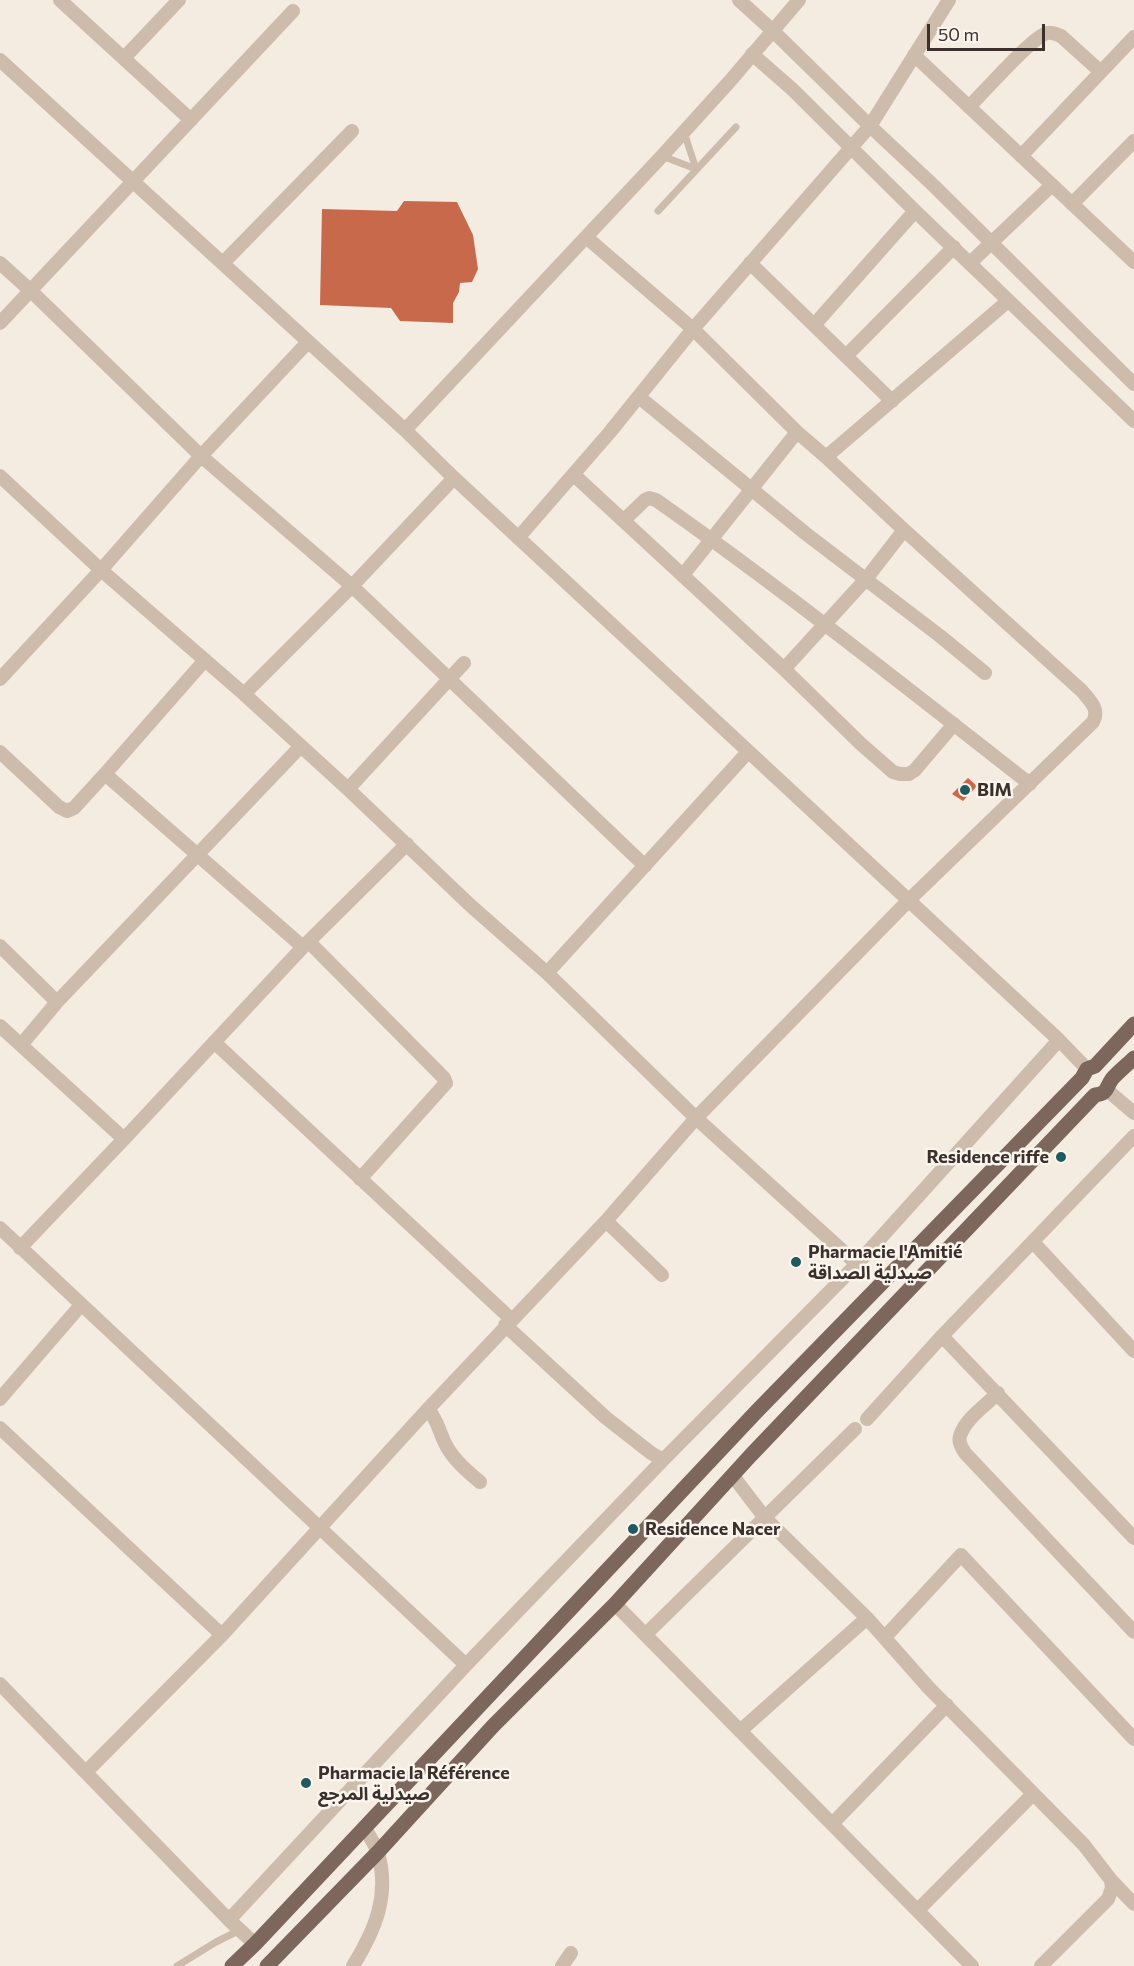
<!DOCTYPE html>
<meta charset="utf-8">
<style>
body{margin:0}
#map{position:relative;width:1134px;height:1966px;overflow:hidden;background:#f4ebe1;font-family:Commissioner,sans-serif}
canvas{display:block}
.scale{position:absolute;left:927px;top:24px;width:118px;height:27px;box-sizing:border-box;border:3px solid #3b302b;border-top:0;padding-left:8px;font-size:18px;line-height:21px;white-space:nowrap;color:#3b302b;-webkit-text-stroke:4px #fbf5ee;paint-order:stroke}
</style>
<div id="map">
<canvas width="1134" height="1966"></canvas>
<div class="scale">50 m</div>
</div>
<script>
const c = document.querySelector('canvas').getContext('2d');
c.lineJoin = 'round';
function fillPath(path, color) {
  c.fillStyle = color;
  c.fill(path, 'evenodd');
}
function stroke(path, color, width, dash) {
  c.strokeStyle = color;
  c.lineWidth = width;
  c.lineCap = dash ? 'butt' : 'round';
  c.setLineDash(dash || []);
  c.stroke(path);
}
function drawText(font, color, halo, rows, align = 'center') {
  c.font = font + ' Commissioner,"Noto Sans Arabic",sans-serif';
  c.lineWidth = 5;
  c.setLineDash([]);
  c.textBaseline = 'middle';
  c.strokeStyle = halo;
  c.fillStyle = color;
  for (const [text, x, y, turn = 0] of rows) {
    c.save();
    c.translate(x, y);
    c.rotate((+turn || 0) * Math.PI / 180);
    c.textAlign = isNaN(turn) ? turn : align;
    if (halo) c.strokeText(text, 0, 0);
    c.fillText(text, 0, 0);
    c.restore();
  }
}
const building = new Path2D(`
 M 404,201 L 457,202 L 473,235 L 478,269 L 472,282 L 460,283 L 459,292 L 453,303 L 453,323 L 400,321 L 391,308 L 320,305 L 322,209 L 397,211 Z
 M 968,778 L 977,786 L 963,801 L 952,794 Z`);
const lane = new Path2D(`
 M 662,156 L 696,169 L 684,132
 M 658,211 L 736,127
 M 177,1966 L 216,1942 L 240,1930`);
const street = new Path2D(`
 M 60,0 L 191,120
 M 739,0 L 772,30 L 870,126 L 933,185 L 1134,384
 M 752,54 L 792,89 L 915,211 L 1134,421
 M 914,55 L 1134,262
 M 124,58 L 179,0
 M 0,60 L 405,430 L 454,478 L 1059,1040 L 1087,1069
 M 969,107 C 983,93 1032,37 1047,33 C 1052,32 1056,34 1061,36 L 1101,72
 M 1021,156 L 1134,37
 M 1072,204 L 1134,141
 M 586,237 L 693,329 L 797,432 L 826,457 L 1008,301
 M 0,263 L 31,291 L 201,456 L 352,586 L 645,866
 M 223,263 L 352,131
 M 750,263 L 892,401
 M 970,263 L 1052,185
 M 0,323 L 293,11
 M 815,324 L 915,211
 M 846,356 L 954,247
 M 639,397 L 805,533 L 940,636 L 985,673
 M 405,430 L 662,156 L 730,81 L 799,0
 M 574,475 L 784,669 L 861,744 L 893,772 L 900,774 L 909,774 L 915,770 L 954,724
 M 0,476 L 101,570 L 244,694 L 348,789 L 470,905 L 547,973 L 696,1118 L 857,1264
 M 624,520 L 645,500 L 649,498 L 656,500 C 784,590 907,688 1030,784
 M 518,538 L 610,432 L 693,329 L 870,126 L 949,0
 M 683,575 L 797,432
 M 784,669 L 866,579 L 904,530
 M 0,679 L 101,570 L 201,456 L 308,342
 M 244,694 L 352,586 L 454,478
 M 0,752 L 59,807 L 67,811 L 74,808 L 105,774 L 303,947
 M 105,774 L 205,660
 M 348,789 L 464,663
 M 309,942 L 444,1078 L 446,1083 L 360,1179
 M 0,946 L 57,1002
 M 547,973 L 748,752
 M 0,1026 L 124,1139
 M 214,1042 L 511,1319
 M 21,1045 L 57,1002 L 301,746
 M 1107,1090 L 1134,1113
 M 606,1221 L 662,1275
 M 0,1228 L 466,1665
 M 1033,1242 L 1134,1351
 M 20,1248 L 124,1139 L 303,947 L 407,844
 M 505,1325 L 605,1417 L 651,1453 L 663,1460
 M 942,1336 L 1134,1538
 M 998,1393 C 986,1405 965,1419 960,1436 C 958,1442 962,1448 965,1453 L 1134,1632
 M 0,1399 L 81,1305
 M 428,1409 C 439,1422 439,1433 447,1447 C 455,1461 468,1472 480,1482
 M 867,1419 L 942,1336 L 1134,1136
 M 0,1428 L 222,1635
 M 733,1476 L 765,1518 L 867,1618 L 928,1687 L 1084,1845 L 1111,1880 L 1112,1888 L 1108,1899 L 1041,1966
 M 615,1604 L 972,1966
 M 646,1634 L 855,1429
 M 885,1637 L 961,1555 L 1134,1739
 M 0,1684 L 229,1920 L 255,1944
 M 740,1731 L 867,1618
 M 86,1772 L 222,1635 L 428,1409 L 606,1221 L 696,1118 L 910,899 L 1093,722 C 1100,709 1090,701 1082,691 L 904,530 L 826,457
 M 832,1824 L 947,1705
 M 1111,1880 L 1134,1904
 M 918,1910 L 1033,1794
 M 229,1920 L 466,1665 L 663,1460 L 857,1264 L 1059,1040
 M 353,1966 C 375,1930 390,1896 378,1853 C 375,1844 369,1836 365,1828
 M 562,1966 L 571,1953`);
const primary = new Path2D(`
 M 232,1966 L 255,1944 L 757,1411 L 1082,1078 L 1087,1069 L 1095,1066 L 1134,1024
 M 267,1966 L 378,1852 L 493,1726 L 615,1604 L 751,1455 L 1095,1095 C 1108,1094 1106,1087 1112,1079 C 1117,1073 1128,1064 1134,1058`);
const markers = [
 [965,790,6,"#1f5a5e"],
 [1061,1157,6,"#1f5a5e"],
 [796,1262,6,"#1f5a5e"],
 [633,1529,6,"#1f5a5e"],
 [306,1783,6,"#1f5a5e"]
];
const poiNames = [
 ["BIM",977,790],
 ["Residence riffe",1049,1157,"right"],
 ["Pharmacie l'Amitié",808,1252],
 ["صيدلية الصداقة",808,1273],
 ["Residence Nacer",645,1529],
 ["Pharmacie la Référence",318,1773],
 ["صيدلية المرجع",318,1794]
];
fillPath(building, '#c8694b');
stroke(lane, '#cdbbac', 7);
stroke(street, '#cdbbac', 14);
stroke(primary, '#7d675c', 15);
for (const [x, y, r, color] of markers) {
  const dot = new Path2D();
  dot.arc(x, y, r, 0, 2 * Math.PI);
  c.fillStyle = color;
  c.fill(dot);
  stroke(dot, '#fbf5ee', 2);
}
drawText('bold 18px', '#3b302b', '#fbf5ee', poiNames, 'left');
</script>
